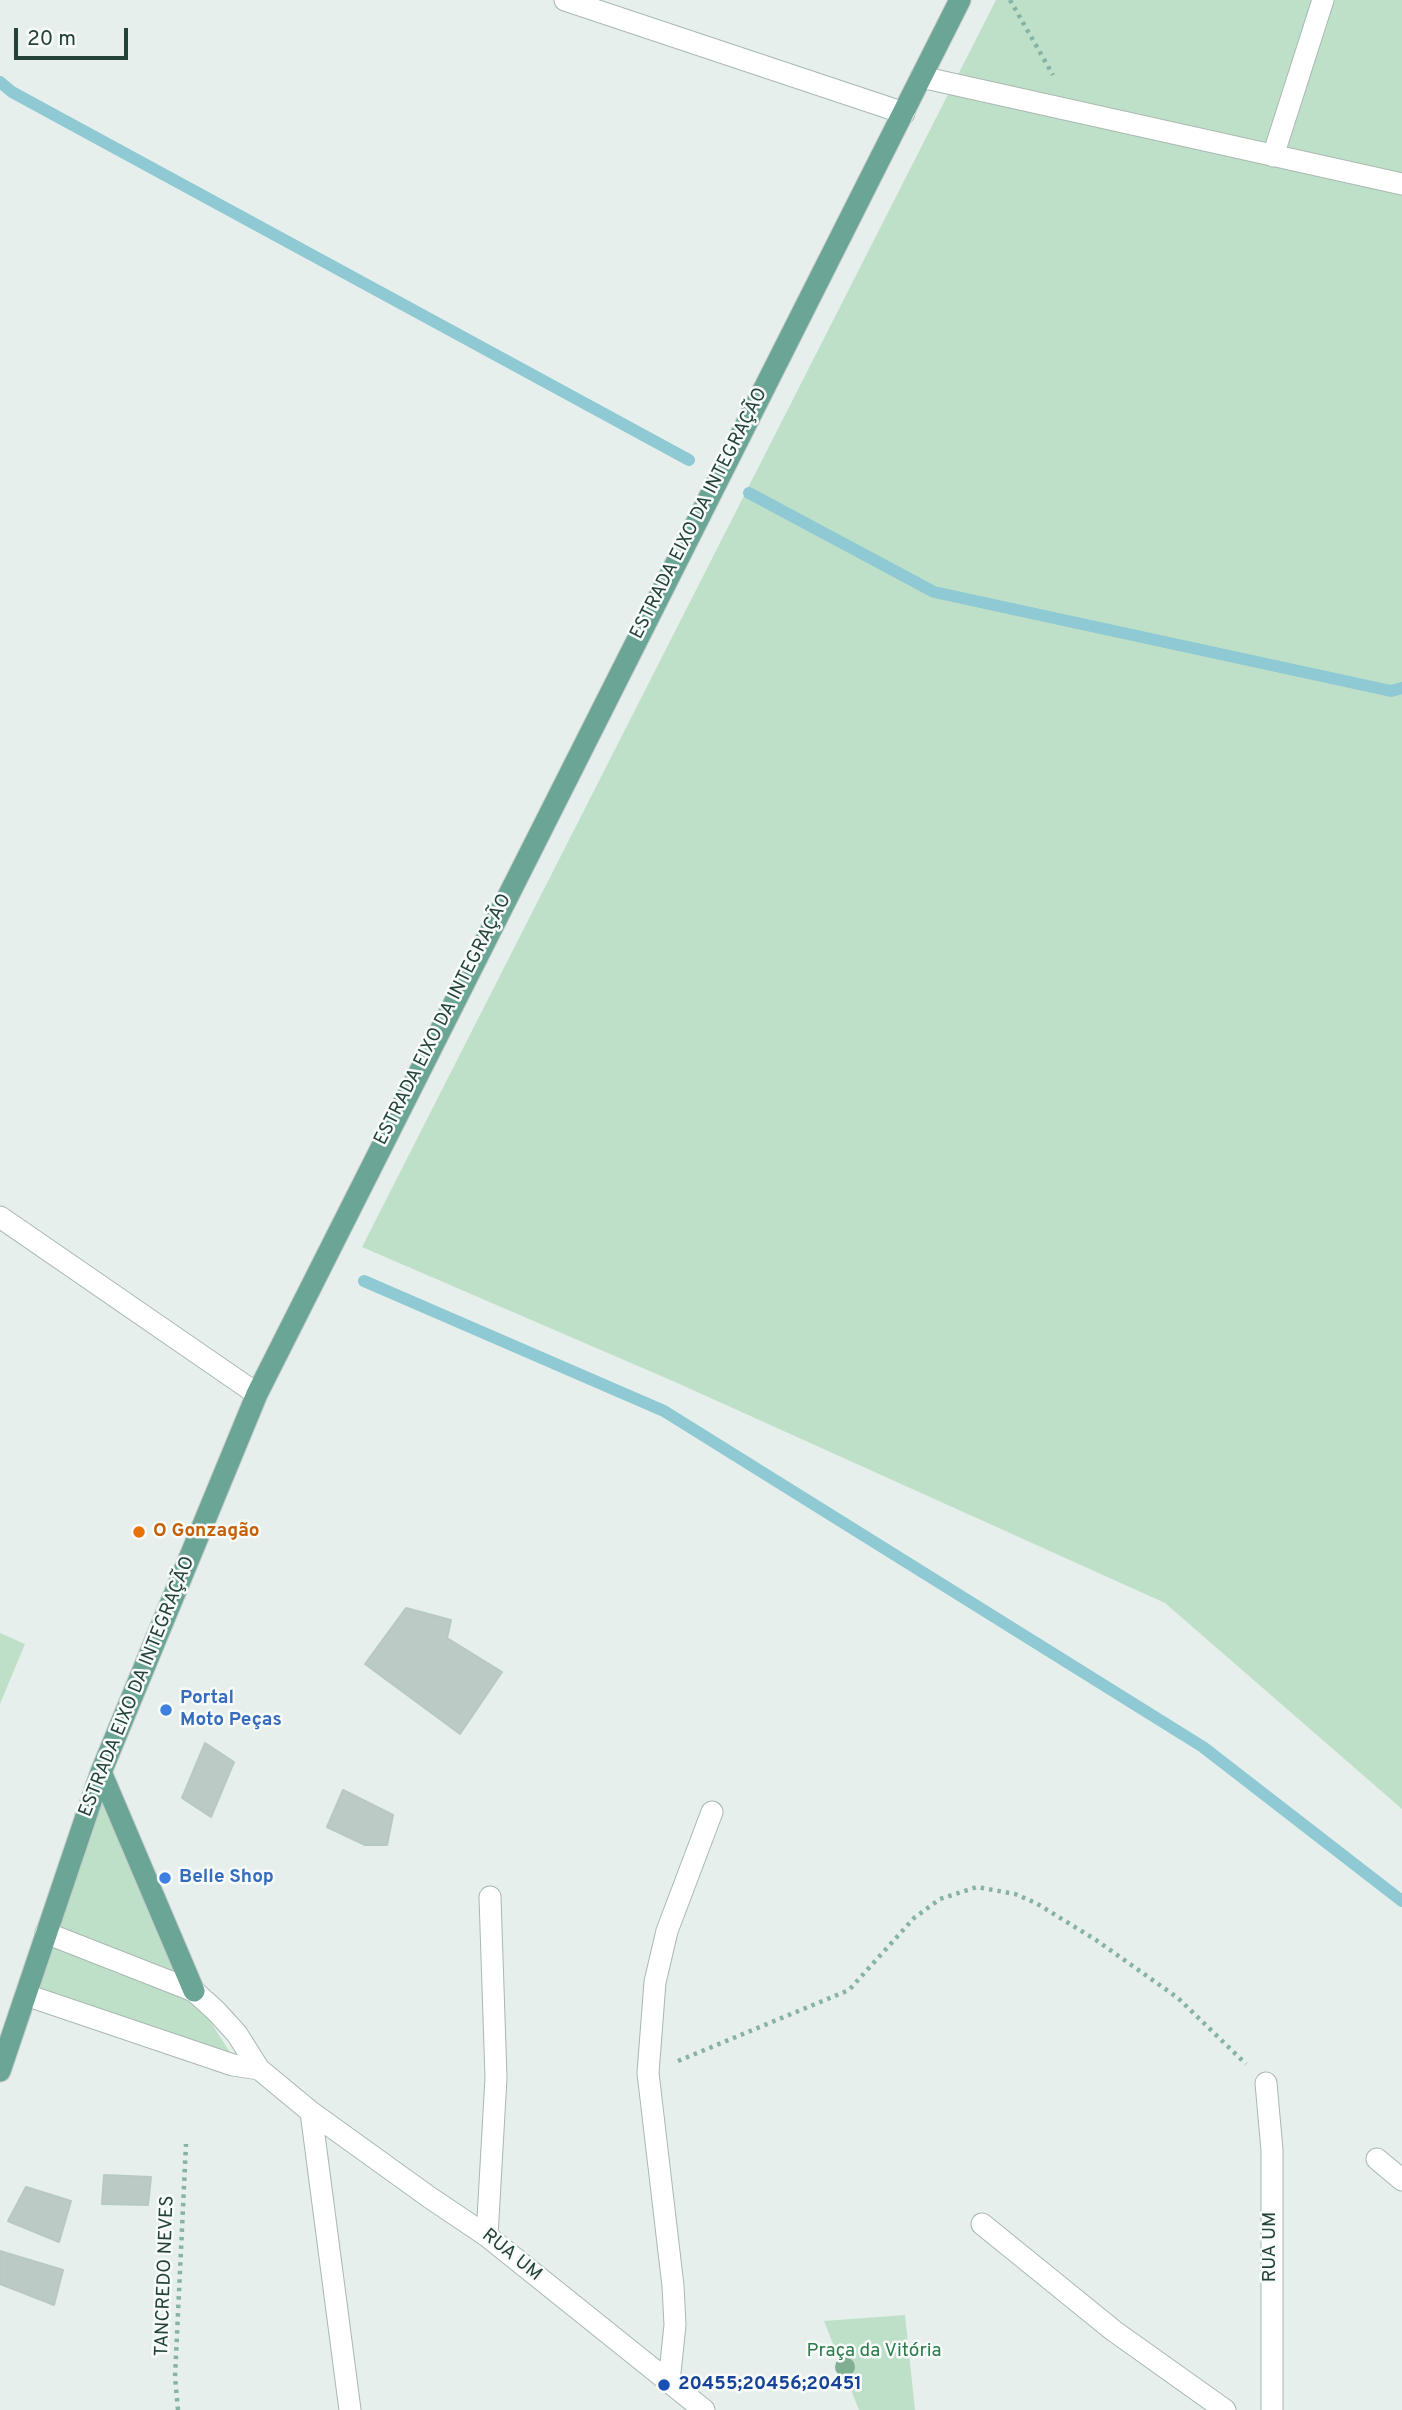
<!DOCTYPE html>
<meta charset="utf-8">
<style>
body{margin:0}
#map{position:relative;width:1402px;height:2410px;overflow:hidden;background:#e6efeb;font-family:Overpass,sans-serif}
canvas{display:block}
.scale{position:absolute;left:14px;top:28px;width:114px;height:32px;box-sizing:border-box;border:4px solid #24423a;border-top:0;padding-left:9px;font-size:21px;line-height:24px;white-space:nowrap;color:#24423a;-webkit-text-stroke:5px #f7fbf9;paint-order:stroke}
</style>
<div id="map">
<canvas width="1402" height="2410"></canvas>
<div class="scale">20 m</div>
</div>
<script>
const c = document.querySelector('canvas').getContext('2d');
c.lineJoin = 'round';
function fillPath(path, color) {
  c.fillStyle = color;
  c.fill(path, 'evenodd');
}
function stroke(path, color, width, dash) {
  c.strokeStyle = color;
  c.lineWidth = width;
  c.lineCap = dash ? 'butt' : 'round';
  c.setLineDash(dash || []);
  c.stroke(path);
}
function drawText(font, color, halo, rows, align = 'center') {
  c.font = font + ' Overpass,sans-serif';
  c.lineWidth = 5;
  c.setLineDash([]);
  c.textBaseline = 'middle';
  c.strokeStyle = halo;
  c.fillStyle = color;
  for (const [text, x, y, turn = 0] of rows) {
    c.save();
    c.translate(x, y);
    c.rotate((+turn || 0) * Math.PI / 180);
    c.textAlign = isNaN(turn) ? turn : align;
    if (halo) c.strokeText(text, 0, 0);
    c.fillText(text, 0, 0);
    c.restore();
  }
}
const green = new Path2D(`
 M 996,0 L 1402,0 L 1402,1809 L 1165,1603 L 675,1382 L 362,1247 Z
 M 0,1633 L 25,1644 L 0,1704 Z
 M 101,1772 L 204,2012 L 237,2063 L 26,1995 Z
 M 905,2315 L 915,2410 L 859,2410 L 824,2321 Z`);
const stream = new Path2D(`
 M 0,82 L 12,92 L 689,460
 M 749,493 L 934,592 L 1391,691 L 1402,688
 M 364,1281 L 664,1411 L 1203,1747 L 1402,1901`);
const building = new Path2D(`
 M 406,1608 L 451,1620 L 447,1638 L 502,1672 L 460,1734 L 365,1664 Z
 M 205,1743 L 234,1762 L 211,1817 L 182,1798 Z
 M 343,1790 L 393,1815 L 387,1845 L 365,1845 L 327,1827 Z
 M 104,2175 L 151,2177 L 148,2205 L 102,2204 Z
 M 26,2187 L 71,2201 L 59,2242 L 8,2221 Z
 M 0,2251 L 63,2270 L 54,2305 L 0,2284 Z`);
const path = new Path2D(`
 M 1010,0 L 1053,75
 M 678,2061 L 849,1990 L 914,1918 L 940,1899 L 977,1887 L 1015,1894 L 1036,1903 L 1096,1940 L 1178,1998 L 1246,2064
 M 178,2410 L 175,2377 L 186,2144`);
const minor = new Path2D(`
 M 565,0 L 904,113
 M 921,77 L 1402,184
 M 1273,156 L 1323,0
 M 0,1217 L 257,1394
 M 46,1933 L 194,1991 L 216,2011 L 237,2034 L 259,2069
 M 26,1995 L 233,2065 L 259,2069 L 311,2112 L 429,2197 L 487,2236 L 704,2410
 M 1266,2083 L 1272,2150 L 1272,2410
 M 311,2112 L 350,2410
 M 1377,2159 L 1402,2180
 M 982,2224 L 1114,2331 L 1225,2410
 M 487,2236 L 496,2078 L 490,1897
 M 669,2382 L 675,2325 L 673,2286 L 648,2073 L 655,1982 L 667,1931 L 712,1812`);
const major = new Path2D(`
 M 101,1772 L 194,1991
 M 0,2071 L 101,1772 L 257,1394 L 960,0`);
const trees = [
 [845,2367]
];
const markers = [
 [139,1532,7,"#e8710a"],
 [166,1710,7,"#3f7fe0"],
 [165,1878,7,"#3f7fe0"],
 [664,2385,7,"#1a4fb4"]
];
const streetNames = [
 ["ESTRADA EIXO DA INTEGRAÇÃO",700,514,-63],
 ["ESTRADA EIXO DA INTEGRAÇÃO",444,1020,-63],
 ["ESTRADA EIXO DA INTEGRAÇÃO",138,1687,-68],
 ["RUA UM",1271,2247,-90],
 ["RUA UM",511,2256,39],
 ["TANCREDO NEVES",166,2276,-88]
];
const foodNames = [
 ["O Gonzagão",153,1532]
];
const shopNames = [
 ["Portal",180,1699],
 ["Moto Peças",180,1721],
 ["Belle Shop",179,1878]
];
const parkNames = [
 ["Praça da Vitória",874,2352]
];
const transitNames = [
 ["20455;20456;20451",678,2385]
];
fillPath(green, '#bfe0c8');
stroke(stream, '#8ec9d4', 12);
fillPath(building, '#bbcac4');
stroke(building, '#b8c9c2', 2);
stroke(minor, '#a8b8b2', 23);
stroke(major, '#c2cac8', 23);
stroke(path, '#86b3a5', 4.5, [3.5, 5]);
stroke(minor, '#fff', 21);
stroke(major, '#6aa596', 21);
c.fillStyle = '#80af93';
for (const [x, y] of trees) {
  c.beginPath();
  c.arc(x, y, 10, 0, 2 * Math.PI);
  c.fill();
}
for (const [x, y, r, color] of markers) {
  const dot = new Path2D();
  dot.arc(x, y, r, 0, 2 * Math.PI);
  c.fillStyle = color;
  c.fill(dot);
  stroke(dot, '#f7fbf9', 2.5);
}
drawText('19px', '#24423a', '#f7fbf9', streetNames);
drawText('bold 19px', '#c56008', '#f7fbf9', foodNames, 'left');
drawText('bold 19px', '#366cbe', '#f7fbf9', shopNames, 'left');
drawText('19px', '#2d7a4b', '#f7fbf9', parkNames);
drawText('bold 19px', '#164399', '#f7fbf9', transitNames, 'left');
</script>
